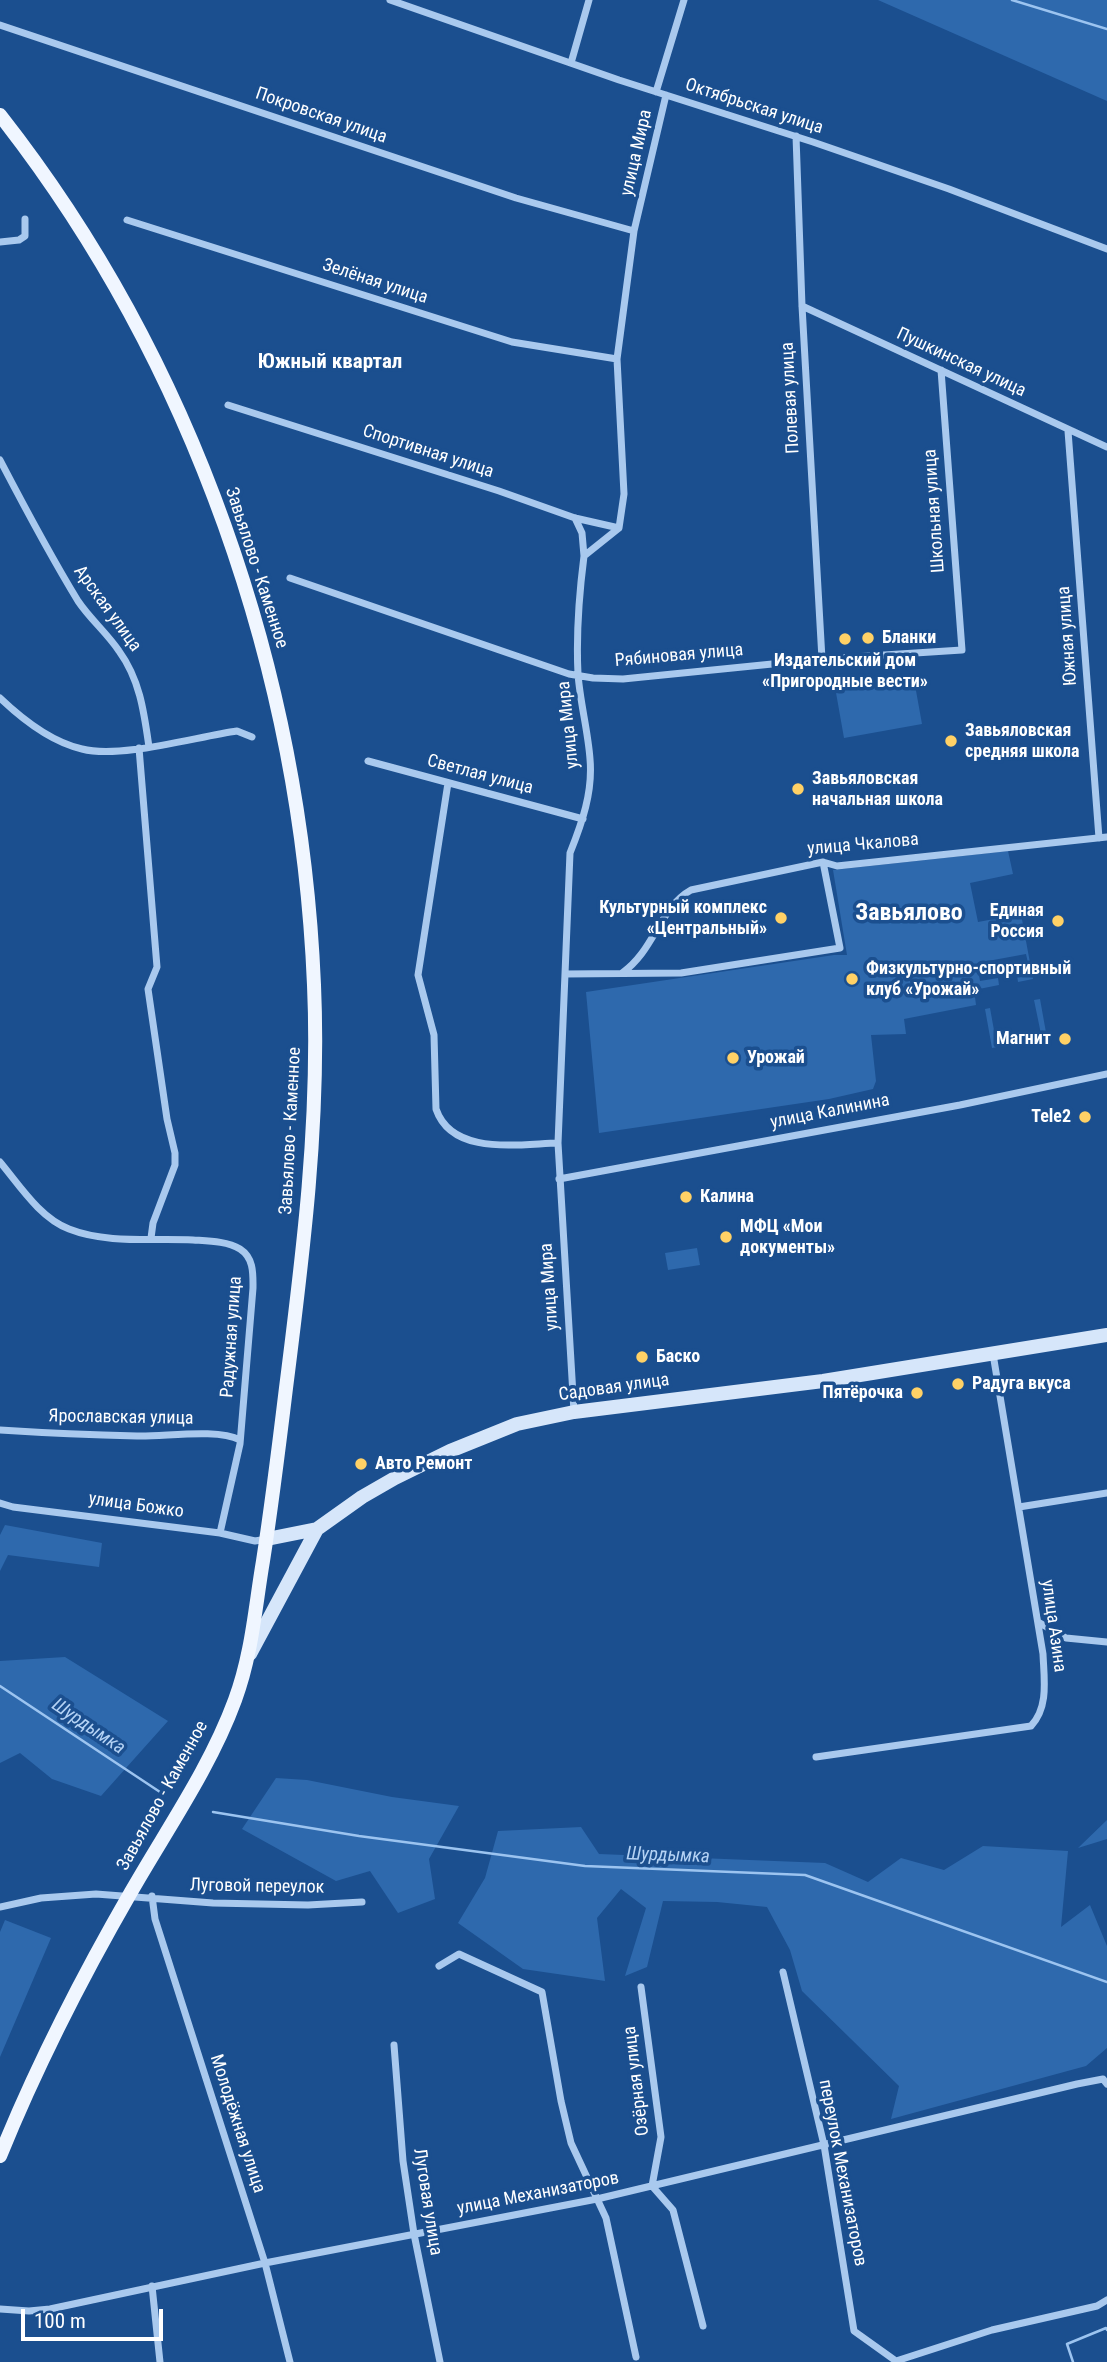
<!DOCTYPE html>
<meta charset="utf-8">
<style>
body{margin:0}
#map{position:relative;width:1107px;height:2362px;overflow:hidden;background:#1b4f8f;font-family:"Roboto Condensed",sans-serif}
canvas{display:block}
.scale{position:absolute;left:21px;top:2309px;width:142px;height:32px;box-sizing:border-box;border:4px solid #fff;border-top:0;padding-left:9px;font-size:21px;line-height:24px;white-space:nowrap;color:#fff;-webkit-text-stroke:5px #1b4f8f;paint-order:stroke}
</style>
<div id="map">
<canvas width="1107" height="2362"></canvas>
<div class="scale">100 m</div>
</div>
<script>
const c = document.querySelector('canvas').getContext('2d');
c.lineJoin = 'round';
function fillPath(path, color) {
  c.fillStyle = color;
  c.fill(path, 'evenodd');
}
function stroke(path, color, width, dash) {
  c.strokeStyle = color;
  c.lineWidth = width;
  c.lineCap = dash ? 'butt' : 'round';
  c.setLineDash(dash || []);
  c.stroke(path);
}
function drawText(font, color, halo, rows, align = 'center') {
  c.font = font + ' "Roboto Condensed",sans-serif';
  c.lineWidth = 7;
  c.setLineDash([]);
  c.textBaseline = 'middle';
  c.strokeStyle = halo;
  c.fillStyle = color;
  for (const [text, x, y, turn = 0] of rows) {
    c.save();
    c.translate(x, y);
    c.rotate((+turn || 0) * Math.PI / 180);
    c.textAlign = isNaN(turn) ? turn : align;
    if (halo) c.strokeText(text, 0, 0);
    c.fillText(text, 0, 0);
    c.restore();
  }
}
const green = new Path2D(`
 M 878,0 L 1107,0 L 1107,101 Z
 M 913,674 L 922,724 L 844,738 L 835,687 Z
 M 1008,851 L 1013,874 L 970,883 L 978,922 L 1021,914 L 1033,979 L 1018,982 L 1017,975 L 1030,972 L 1026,954 L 977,963 L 980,981 L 998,978 L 999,985 L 974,990 L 976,1005 L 904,1019 L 906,1034 L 871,1035 L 876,1081 L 873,1089 L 829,1099 L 599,1133 L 586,992 L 834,955 L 847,955 L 833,870 Z
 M 1040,999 L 1047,1038 L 1042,1039 L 1034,1000 Z
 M 990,1008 L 997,1047 L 992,1048 L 985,1009 Z
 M 697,1248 L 700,1265 L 668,1270 L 665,1253 Z
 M 5,1525 L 102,1543 L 99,1567 L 8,1555 L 0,1571 L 0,1535 Z
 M 65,1657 L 168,1721 L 101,1796 L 52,1779 L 20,1753 L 0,1763 L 0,1661 Z
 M 276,1778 L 307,1780 L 392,1797 L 459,1806 L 429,1859 L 435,1899 L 398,1913 L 370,1871 L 336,1881 L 242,1829 Z
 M 1107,1820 L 1107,1839 L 1078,1848 Z
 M 581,1827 L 599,1854 L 825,1863 L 868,1882 L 901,1858 L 944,1870 L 983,1846 L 1068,1851 L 1061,1927 L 1090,1905 L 1107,1946 L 1107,2048 L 1086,2066 L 891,2119 L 899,2086 L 802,1991 L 790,1950 L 767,1907 L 717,1902 L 663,1901 L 647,1967 L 625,1976 L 646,1908 L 621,1889 L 597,1918 L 605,1981 L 523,1969 L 458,1923 L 485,1878 L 498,1831 Z
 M 5,1920 L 51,1938 L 0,2057 L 0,1932 Z`);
const stream = new Path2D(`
 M 1012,0 L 1107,29
 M 0,1686 L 160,1792
 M 213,1812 L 359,1836 L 585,1866 L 805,1875 L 1107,1982
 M 1073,2362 L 1067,2344 L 1106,2328 L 1107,2330`);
const street = new Path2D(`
 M 390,0 L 619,80 L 813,142 L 949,189 L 1107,249
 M 0,25 L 516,198 L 634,231
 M 571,63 L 589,0
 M 656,92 L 684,0
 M 796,136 L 802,306 L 822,659
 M 127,220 L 512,342 L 617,359
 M 0,242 L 19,240 L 25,236 L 25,219
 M 802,306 L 1107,447
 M 228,405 L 499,491 L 575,518 L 619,528
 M 1068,431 L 1099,838
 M 0,460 C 25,508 50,555 78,601 C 90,619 107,633 119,651 C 140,680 144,712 149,747
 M 575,518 L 582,533 L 584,556
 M 290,578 L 569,674 L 593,678 L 623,679 L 822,659 L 962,650 L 941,370
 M 0,698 C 22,719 51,742 82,749 C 120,759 195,737 237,731 L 252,737
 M 139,748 L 157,967 L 148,989 L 167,1119 L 175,1153 L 175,1165 L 153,1223 L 151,1238
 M 368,761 L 583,819
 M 448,783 L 418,975 L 434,1035 L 436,1109 C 452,1156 518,1144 558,1143
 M 622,973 C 655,950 659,908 691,890 L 823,862 L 837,866 L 1107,837
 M 565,974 L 681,973 L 840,948 L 823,862
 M 0,1162 C 20,1186 40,1218 69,1229 C 107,1244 153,1238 193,1240 C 208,1241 227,1241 240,1249 C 254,1258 253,1274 253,1288 L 240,1444 L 220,1533
 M 559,1179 L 960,1105 L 1107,1074
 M 574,1412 L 558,1143 L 570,853 C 582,823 593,792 590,759 C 588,731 580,702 578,674 C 576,634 579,595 584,556 L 619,528 L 624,494 L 617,359 L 634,231 L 666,95
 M 0,1430 C 46,1433 91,1435 137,1436 C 164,1437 217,1428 240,1440
 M 0,1503 L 13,1507 L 220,1533 L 255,1541 L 267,1539
 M 1019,1507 L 1107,1493
 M 1038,1622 L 1066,1638 L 1107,1642
 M 816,1757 L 1031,1726 C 1049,1707 1044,1679 1043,1654 L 993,1354
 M 152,1896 L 155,1919 L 265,2263 L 290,2362
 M 0,1907 L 41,1898 L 96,1894 L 213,1903 L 308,1905 L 362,1902
 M 439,1966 L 459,1954 L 542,1992 L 561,2101 L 571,2143 L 606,2218 L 636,2357
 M 783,1972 L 824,2145 L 854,2331 L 896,2361 L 992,2330 L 1097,2306 L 1107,2300
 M 641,1987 L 661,2137 L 652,2186 L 673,2210 L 703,2326
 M 394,2045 L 403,2161 L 414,2234 L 440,2362
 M 152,2286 L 160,2362
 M 0,2309 L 29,2311 L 50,2309 L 265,2263 L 597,2199 L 1077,2084 L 1103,2079 L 1107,2084`);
const secondary = new Path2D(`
 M 267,1539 L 317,1529 L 362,1497 L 395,1478 L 450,1451 L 517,1424 L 574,1412 L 823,1381 L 1107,1335
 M 250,1654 L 317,1529`);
const primary = new Path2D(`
 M 0,115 C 193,361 301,673 314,985 C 320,1120 303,1254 286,1388 C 279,1446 272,1503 263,1561 C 255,1608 252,1654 235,1700 C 210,1768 167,1829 131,1892 C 82,1977 37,2065 0,2156`);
const markers = [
 [868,638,7,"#ffd166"],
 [845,639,7,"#ffd166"],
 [951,741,7,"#ffd166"],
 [798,789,7,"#ffd166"],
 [781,918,7,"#ffd166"],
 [1058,921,7,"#ffd166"],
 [852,979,7,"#ffd166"],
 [1065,1039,7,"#ffd166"],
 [733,1058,7,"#ffd166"],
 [1085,1117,7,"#ffd166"],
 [686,1197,7,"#ffd166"],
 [726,1237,7,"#ffd166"],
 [642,1357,7,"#ffd166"],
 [958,1384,7,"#ffd166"],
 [917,1393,7,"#ffd166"],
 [361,1464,7,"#ffd166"]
];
const streetNames = [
 ["Октябрьская улица",754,107,18],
 ["Покровская улица",321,116,19],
 ["улица Мира",637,153,-77],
 ["Зелёная улица",375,282,18],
 ["Пушкинская улица",961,363,25],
 ["Полевая улица",791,398,-93],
 ["Спортивная улица",428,452,18],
 ["Школьная улица",935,511,-94],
 ["Завьялово - Каменное",256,568,72],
 ["Арская улица",107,609,54],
 ["Южная улица",1068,636,-94],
 ["Рябиновая улица",679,656,-5],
 ["улица Мира",569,725,-96],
 ["Светлая улица",480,775,15],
 ["улица Чкалова",863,845,-5],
 ["улица Калинина",830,1112,-11],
 ["Завьялово - Каменное",291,1131,-87],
 ["улица Мира",550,1287,-94],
 ["Радужная улица",232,1337,-86],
 ["Садовая улица",614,1388,-8],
 ["Ярославская улица",121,1418,1],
 ["улица Божко",136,1506,8],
 ["улица Азина",1053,1626,82],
 ["Завьялово - Каменное",163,1796,-61],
 ["Луговой переулок",257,1887,1],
 ["Озёрная улица",637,2081,-97],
 ["Молодёжная улица",237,2124,72],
 ["переулок Механизаторов",842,2173,79],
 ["улица Механизаторов",538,2194,-11],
 ["Луговая улица",427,2202,81]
];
const poiNames = [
 ["Бланки",882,638],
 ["Издательский дом",845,661,"center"],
 ["«Пригородные вести»",845,682,"center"],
 ["Завьяловская",965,731],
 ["средняя школа",965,752],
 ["Завьяловская",812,779],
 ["начальная школа",812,800],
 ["Культурный комплекс",767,908,"right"],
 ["«Центральный»",767,929,"right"],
 ["Единая",1044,911,"right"],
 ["Россия",1044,932,"right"],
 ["Физкультурно-спортивный",866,969],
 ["клуб «Урожай»",866,990],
 ["Магнит",1051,1039,"right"],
 ["Урожай",747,1058],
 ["Tele2",1071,1117,"right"],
 ["Калина",700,1197],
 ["МФЦ «Мои",740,1227],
 ["документы»",740,1248],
 ["Баско",656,1357],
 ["Радуга вкуса",972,1384],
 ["Пятёрочка",903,1393,"right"],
 ["Авто Ремонт",375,1464]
];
const waterNames = [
 ["Шурдымка",88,1727,34],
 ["Шурдымка",668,1856,2]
];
const quarterNames = [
 ["Южный квартал",330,363]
];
const districtNames = [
 ["Завьялово",909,914]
];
fillPath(green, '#2e69ad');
stroke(stream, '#9cc4f0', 2.5);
stroke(street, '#a9c9ee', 7);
stroke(secondary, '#d6e6fa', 14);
stroke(primary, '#f0f6ff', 14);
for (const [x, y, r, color] of markers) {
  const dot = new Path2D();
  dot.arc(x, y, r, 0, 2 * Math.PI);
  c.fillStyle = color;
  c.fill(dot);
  stroke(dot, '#1b4f8f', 2.5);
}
drawText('18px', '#fff', '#1b4f8f', streetNames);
drawText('bold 18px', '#fff', '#1b4f8f', poiNames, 'left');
drawText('italic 19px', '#b5d3f5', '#1b4f8f', waterNames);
drawText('bold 21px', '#fff', '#1b4f8f', quarterNames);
drawText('bold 24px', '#fff', '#1b4f8f', districtNames);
</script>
